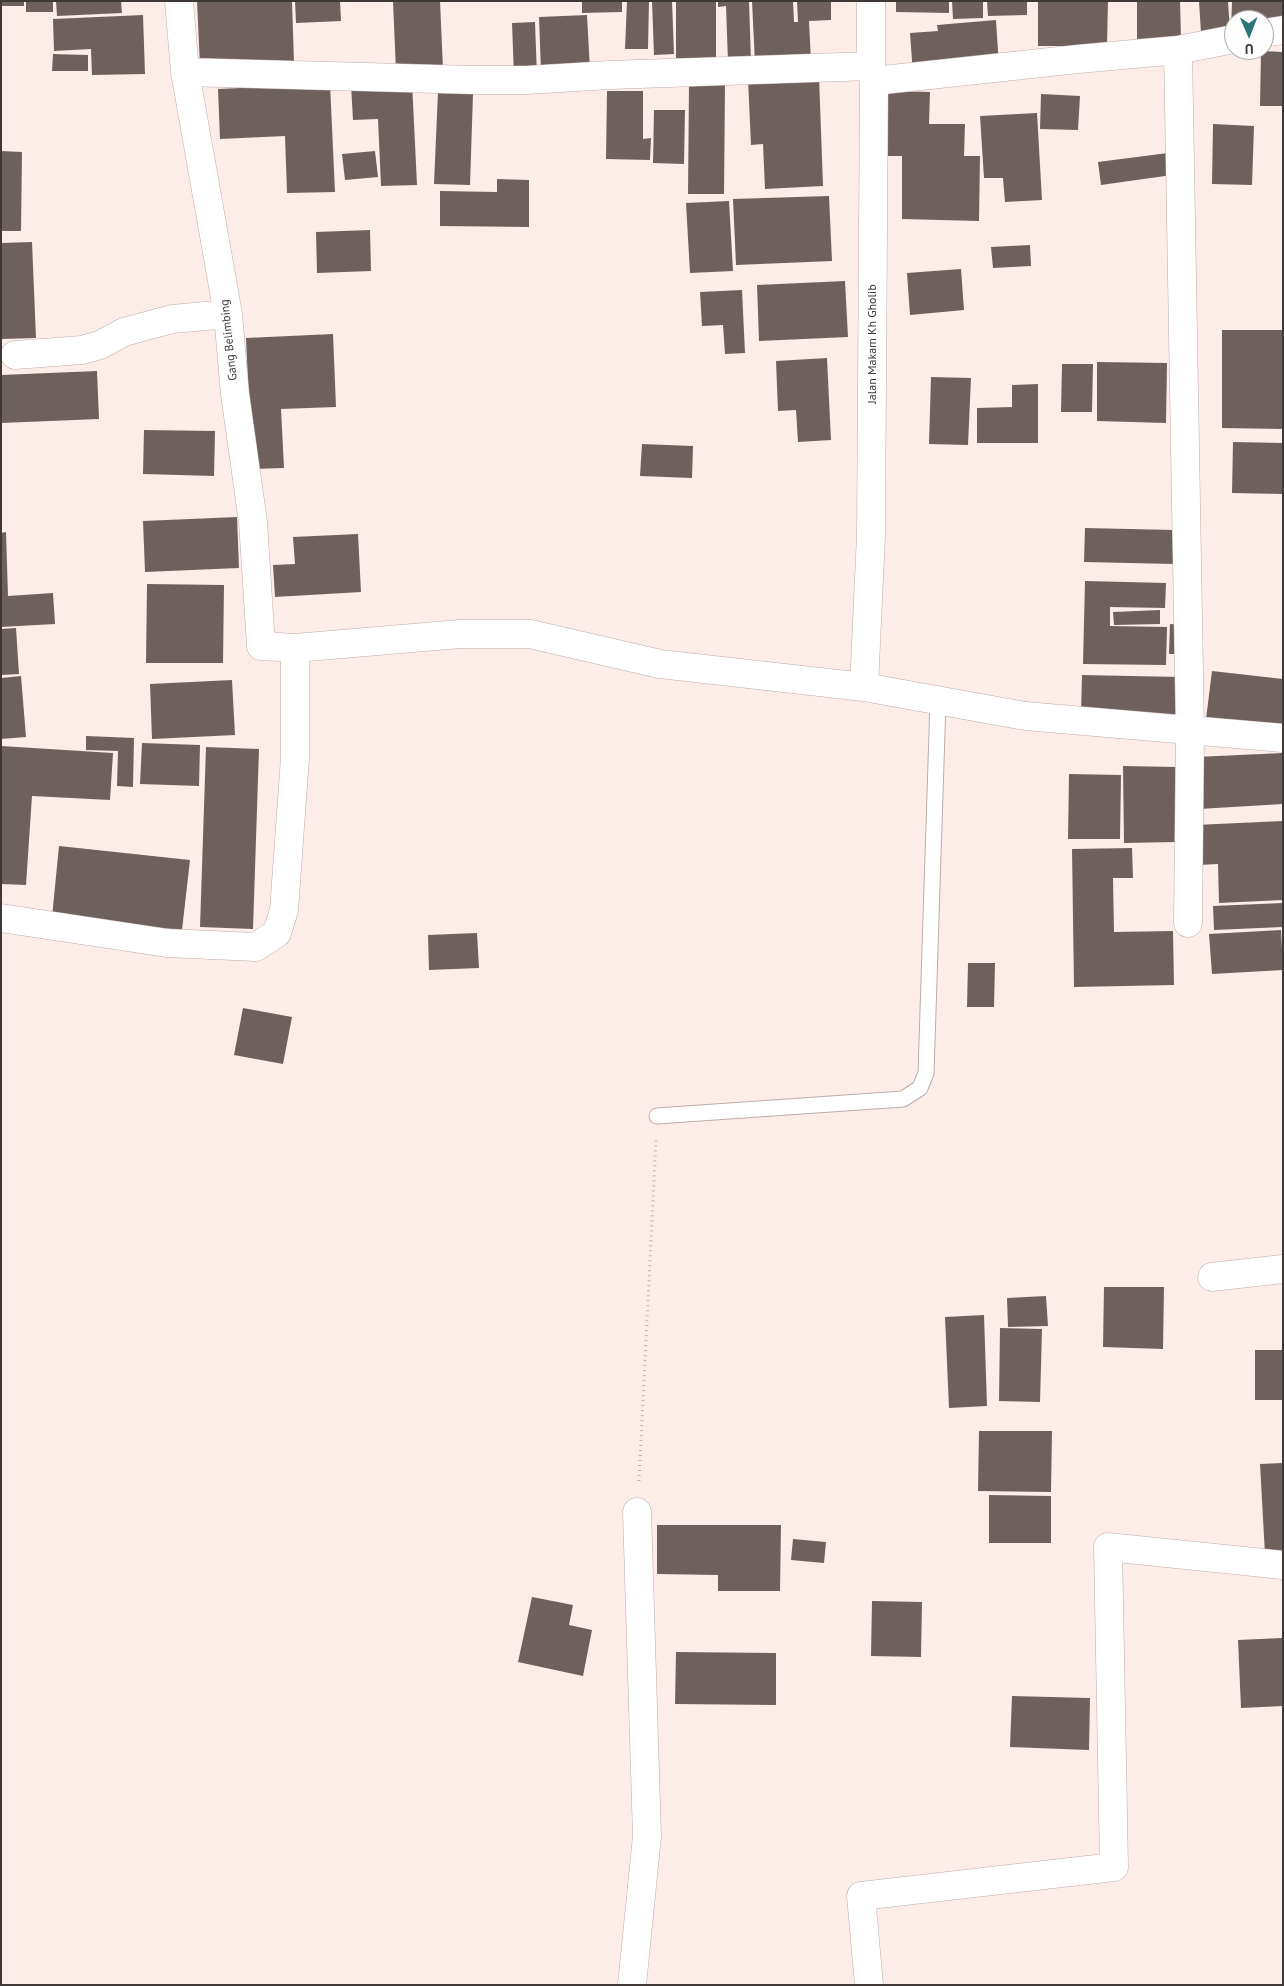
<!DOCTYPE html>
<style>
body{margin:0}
#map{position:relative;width:1284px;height:1986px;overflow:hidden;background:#fcede8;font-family:"PT Sans",sans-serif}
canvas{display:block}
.frame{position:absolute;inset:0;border:2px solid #3e3937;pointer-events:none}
.north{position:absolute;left:1224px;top:10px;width:50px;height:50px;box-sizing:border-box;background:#fefefe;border:1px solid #b1afae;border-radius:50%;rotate:179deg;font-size:14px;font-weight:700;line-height:20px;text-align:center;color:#3e3937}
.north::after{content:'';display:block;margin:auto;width:18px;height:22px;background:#2c767a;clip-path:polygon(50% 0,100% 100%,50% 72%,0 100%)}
</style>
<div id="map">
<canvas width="1284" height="1986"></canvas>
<div class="frame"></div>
<div class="north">U</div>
</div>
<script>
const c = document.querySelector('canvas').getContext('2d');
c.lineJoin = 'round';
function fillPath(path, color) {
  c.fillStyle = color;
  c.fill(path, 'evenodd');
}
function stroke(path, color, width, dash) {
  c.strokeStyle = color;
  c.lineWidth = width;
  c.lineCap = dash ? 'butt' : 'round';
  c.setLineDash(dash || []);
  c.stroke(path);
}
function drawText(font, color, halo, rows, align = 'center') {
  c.font = font + ' "PT Sans",sans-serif';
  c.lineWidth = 5;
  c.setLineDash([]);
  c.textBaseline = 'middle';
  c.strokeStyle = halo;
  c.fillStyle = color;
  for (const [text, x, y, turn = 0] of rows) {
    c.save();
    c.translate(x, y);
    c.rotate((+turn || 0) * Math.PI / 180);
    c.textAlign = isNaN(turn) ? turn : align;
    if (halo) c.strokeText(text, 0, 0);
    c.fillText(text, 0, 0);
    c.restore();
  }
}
const building = new Path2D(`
 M 1,1 L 24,1 L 24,6 L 1,6 Z
 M 26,1 L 53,1 L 53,12 L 26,12 Z
 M 56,1 L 121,1 L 122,13 L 57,16 Z
 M 197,1 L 292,1 L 294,63 L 200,66 Z
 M 295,1 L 340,1 L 341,21 L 296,23 Z
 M 393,1 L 440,1 L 443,69 L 396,71 Z
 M 582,1 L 622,1 L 622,12 L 582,13 Z
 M 627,1 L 649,1 L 648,49 L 625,49 Z
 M 652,1 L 672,1 L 674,54 L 654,55 Z
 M 676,1 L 716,1 L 716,58 L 676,58 Z
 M 718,1 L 749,1 L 751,61 L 728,62 L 726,6 L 718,7 Z
 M 752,1 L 793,1 L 794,22 L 798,22 L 797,1 L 831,1 L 831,20 L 809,21 L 811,62 L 755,64 Z
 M 896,1 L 949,1 L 949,13 L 896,12 Z
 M 952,1 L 983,1 L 983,18 L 953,19 Z
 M 987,1 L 1027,1 L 1027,15 L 988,16 Z
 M 1038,1 L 1108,1 L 1107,46 L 1038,46 Z
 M 1137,1 L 1180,1 L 1181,38 L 1137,39 Z
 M 1199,1 L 1228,1 L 1230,32 L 1201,33 Z
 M 1232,1 L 1283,1 L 1283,22 L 1234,20 L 1234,31 L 1231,31 Z
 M 143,15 L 145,74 L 92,75 L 91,49 L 54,51 L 53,19 Z
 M 587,15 L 590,70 L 541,72 L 539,17 Z
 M 996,20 L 999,67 L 913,74 L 910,33 L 938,31 L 937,25 Z
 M 535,22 L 537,76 L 514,77 L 512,23 Z
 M 1261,51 L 1283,52 L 1283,106 L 1260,106 Z
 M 53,54 L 88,55 L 88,71 L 52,71 Z
 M 819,76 L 823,186 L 765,189 L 763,144 L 751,145 L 748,79 Z
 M 412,82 L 417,185 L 381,186 L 378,119 L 353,120 L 351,84 Z
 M 330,84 L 335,192 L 287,193 L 285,136 L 220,139 L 218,89 Z
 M 689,84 L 725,84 L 724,194 L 688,194 Z
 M 607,91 L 643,91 L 643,139 L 651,138 L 650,160 L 606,159 Z
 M 885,91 L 930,92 L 929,124 L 965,124 L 964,156 L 980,156 L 979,221 L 902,219 L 902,156 L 884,156 Z
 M 438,92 L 473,94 L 470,185 L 434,184 Z
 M 1041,94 L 1080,96 L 1078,130 L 1040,129 Z
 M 654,110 L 685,110 L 684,164 L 653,163 Z
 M 1037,113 L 1042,200 L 1005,202 L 1003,178 L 984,178 L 980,116 Z
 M 1213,124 L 1254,126 L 1252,185 L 1212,184 Z
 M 1,151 L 22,152 L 21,231 L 1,231 Z
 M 375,151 L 378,177 L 345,180 L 342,154 Z
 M 1168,153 L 1172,175 L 1101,185 L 1098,162 Z
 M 497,179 L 529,180 L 529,227 L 440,226 L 440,191 L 497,192 Z
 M 829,196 L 832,261 L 736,265 L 733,199 Z
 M 729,201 L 733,271 L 690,273 L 686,203 Z
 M 370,230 L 371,271 L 317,273 L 316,232 Z
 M 32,242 L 36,338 L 2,339 L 1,243 Z
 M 1030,245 L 1031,266 L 993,268 L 991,247 Z
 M 961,269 L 964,310 L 910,315 L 907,273 Z
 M 845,281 L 848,337 L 759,341 L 757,285 Z
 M 742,290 L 745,353 L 725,354 L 723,325 L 702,326 L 700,292 Z
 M 1222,330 L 1283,330 L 1283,429 L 1222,428 Z
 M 333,334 L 336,407 L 281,409 L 284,468 L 252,469 L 246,338 Z
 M 827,358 L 831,440 L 798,442 L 796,410 L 778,411 L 776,361 Z
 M 1097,362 L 1167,363 L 1166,423 L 1097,421 Z
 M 1062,364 L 1093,364 L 1092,412 L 1061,412 Z
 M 97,371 L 99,419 L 1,423 L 1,375 Z
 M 931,377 L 971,378 L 968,445 L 929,444 Z
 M 1038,384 L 1038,443 L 977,443 L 977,408 L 1012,407 L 1012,385 Z
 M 144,430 L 215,431 L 214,476 L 143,474 Z
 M 1233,442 L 1283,443 L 1283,494 L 1232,493 Z
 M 642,444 L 693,446 L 692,478 L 640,476 Z
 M 237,517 L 239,568 L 145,572 L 143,521 Z
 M 1085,528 L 1174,530 L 1174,564 L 1084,562 Z
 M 6,532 L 8,596 L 53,593 L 55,624 L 1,627 L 1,533 Z
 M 358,534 L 361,592 L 275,597 L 273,565 L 295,564 L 293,537 Z
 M 1085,581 L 1166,583 L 1165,608 L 1110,607 L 1110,626 L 1167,627 L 1166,665 L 1083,664 Z
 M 147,584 L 224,585 L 223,663 L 146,663 Z
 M 1160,610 L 1160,624 L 1114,625 L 1113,612 Z
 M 1170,624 L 1185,625 L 1185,654 L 1169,654 Z
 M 16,628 L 19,674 L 1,675 L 1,629 Z
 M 1212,671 L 1283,679 L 1283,727 L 1206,719 Z
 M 1082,675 L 1180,677 L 1180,716 L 1081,714 Z
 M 21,676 L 26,737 L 1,739 L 1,678 Z
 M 232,680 L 235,735 L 152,739 L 150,684 Z
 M 86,736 L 134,738 L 133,787 L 117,786 L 118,751 L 86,750 Z
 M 142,743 L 200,745 L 199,786 L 140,784 Z
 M 1,746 L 113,753 L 110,800 L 32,796 L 26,885 L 1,884 Z
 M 206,747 L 259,749 L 253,929 L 200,927 Z
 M 1283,753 L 1283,804 L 1199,809 L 1196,757 Z
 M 1123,766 L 1176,767 L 1176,842 L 1124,843 Z
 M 1069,774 L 1121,775 L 1120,839 L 1068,839 Z
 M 1283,821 L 1283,900 L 1219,903 L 1218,864 L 1197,865 L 1195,825 Z
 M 59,846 L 190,860 L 182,930 L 52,917 Z
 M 1132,848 L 1133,878 L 1113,878 L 1114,932 L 1173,931 L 1174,985 L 1074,987 L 1072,849 Z
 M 1283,903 L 1283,927 L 1214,930 L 1213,906 Z
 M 1281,930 L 1283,970 L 1212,974 L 1209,934 Z
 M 477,933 L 479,968 L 429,970 L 428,935 Z
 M 968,963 L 995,963 L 994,1007 L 967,1007 Z
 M 243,1008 L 292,1017 L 283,1064 L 234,1055 Z
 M 1104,1287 L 1164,1287 L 1163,1349 L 1103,1347 Z
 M 1046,1296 L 1048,1326 L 1008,1327 L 1007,1298 Z
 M 984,1315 L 987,1406 L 949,1408 L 945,1317 Z
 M 1000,1328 L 1042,1329 L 1040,1402 L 999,1401 Z
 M 1255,1350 L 1283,1350 L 1283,1400 L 1255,1400 Z
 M 979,1431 L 1052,1431 L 1051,1492 L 978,1491 Z
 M 1283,1463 L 1283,1553 L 1265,1554 L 1260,1464 Z
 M 989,1495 L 1051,1496 L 1051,1543 L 989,1543 Z
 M 657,1525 L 781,1525 L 780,1591 L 718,1591 L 718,1575 L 657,1574 Z
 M 793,1539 L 826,1542 L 824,1563 L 791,1560 Z
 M 532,1597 L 573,1605 L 569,1625 L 592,1630 L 583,1676 L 518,1662 Z
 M 872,1601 L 922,1602 L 921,1657 L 871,1656 Z
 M 1282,1638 L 1283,1706 L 1241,1708 L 1238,1640 Z
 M 676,1652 L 776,1653 L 776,1705 L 675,1704 Z
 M 1012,1696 L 1090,1698 L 1089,1750 L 1010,1747 Z`);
const path = new Path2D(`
 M 639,1481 L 656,1140`);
const lane = new Path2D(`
 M 657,1116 L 903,1099 L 920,1088 L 926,1073 L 938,701`);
const street = new Path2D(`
 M 179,1 L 185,72 L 228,314 L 235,394 L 253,522 L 261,646 L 295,648 L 460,634 L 530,634 L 660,664 L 864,687 L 1025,716 L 1283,738
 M 1264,33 L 1283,30
 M 1178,50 L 1190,730 L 1188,923
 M 185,72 L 474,80 L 527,80 L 610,75 L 871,66
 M 874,81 L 1078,59 L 1178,50 L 1234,39
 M 15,355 L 82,350 L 100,345 L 124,332 L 172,319 L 228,314
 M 864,687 L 871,535 L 874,81 L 871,66 L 871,1
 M 1,918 L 167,943 L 256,947 L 277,933 L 284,910 L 295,758 L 295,648
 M 1212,1277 L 1283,1269
 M 632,1985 L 647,1836 L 637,1512
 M 869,1985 L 861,1896 L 1114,1867 L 1108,1547 L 1283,1565`);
const streetNames = [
 ["Gang Belimbing",229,340,-96],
 ["Jalan Makam Kh Gholib",873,344,-90]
];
fillPath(building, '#6e615d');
stroke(lane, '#bbada9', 17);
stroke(street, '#bbada9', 29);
stroke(path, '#bfb3af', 3, [1, 4]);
stroke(lane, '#fff', 15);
stroke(street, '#fff', 28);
drawText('12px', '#3e3937', '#fefefe', streetNames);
</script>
